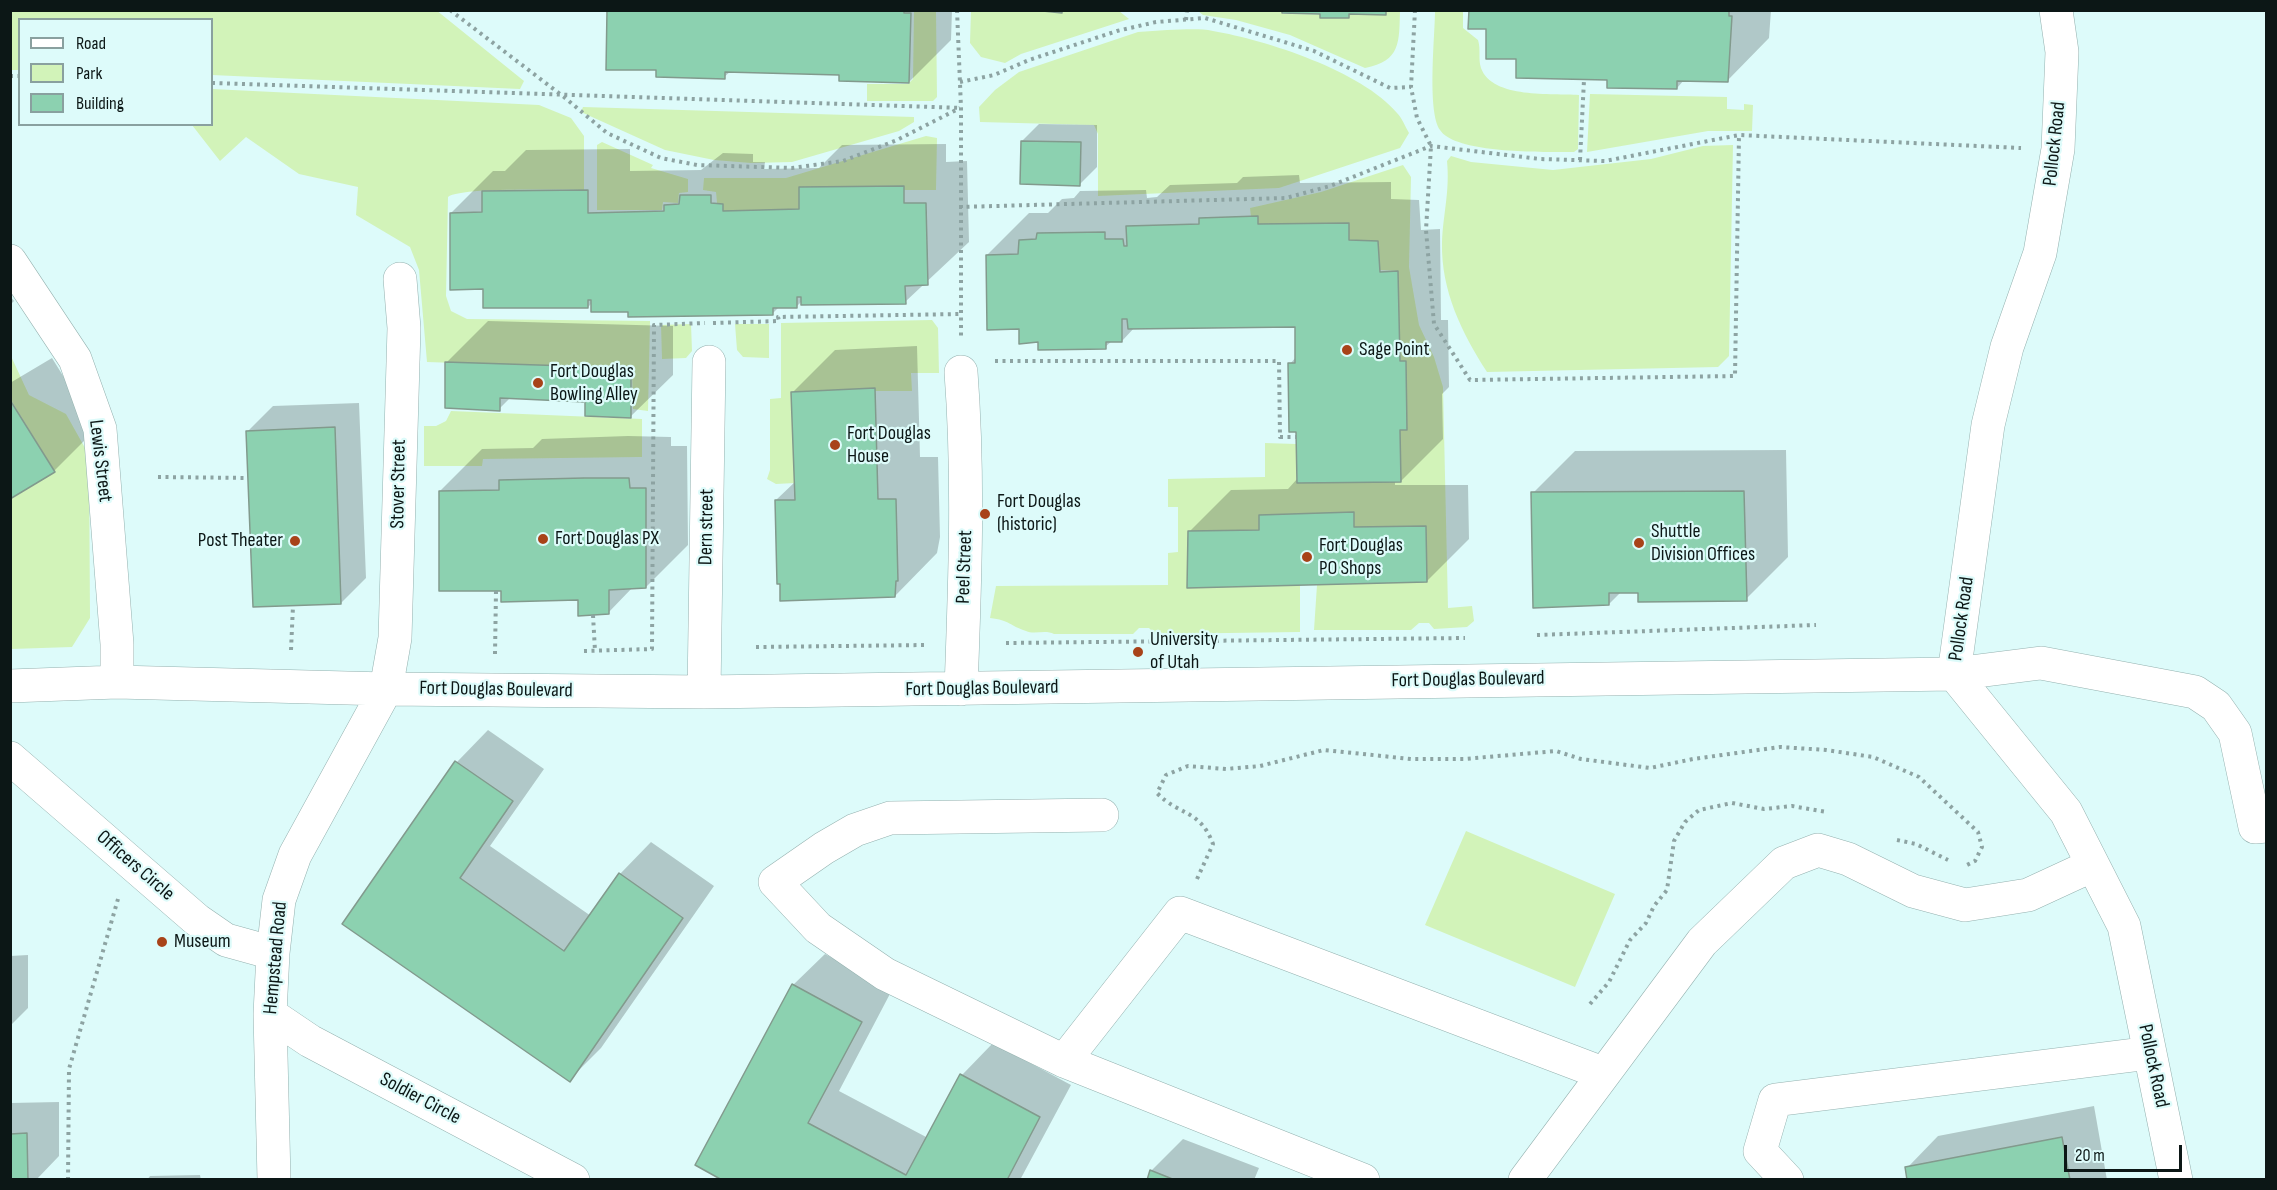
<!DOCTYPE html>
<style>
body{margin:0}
#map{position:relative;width:2277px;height:1190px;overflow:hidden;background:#ddfbfa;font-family:"Sofia Sans Condensed",sans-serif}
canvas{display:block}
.frame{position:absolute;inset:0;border:12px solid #0c1716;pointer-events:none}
.legend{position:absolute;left:18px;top:18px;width:195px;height:108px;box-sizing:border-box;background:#ddfbfa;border:2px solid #89a09f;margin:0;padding:8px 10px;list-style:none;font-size:18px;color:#0c1716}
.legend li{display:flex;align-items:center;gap:12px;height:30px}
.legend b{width:30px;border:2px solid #89a09f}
.scale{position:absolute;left:2064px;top:1145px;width:118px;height:27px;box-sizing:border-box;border:3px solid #0c1716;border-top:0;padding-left:8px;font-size:18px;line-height:21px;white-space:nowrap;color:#0c1716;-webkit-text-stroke:4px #ddfbfa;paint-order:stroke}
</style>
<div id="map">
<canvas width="2277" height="1190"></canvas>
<div class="frame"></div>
<ul class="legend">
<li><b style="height:8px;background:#fff"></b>Road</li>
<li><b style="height:16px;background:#d2f3b9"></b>Park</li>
<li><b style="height:16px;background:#8cd1b0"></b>Building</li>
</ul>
<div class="scale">20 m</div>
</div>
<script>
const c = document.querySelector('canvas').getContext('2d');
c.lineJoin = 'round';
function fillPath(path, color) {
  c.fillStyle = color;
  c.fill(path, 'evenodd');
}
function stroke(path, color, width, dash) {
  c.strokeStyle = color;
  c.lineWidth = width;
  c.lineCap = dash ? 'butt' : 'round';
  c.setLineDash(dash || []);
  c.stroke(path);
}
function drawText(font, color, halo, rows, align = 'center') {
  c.font = font + ' "Sofia Sans Condensed",sans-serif';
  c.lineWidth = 4.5;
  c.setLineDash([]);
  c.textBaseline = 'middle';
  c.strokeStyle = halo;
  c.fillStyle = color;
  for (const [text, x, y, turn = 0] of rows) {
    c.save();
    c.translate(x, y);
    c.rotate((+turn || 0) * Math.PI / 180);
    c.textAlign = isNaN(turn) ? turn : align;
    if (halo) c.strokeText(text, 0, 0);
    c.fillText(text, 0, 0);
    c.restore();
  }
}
const green = new Path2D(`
 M 436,10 L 524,81 L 520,89 L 212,75 L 212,20 L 20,20 L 19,70 L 11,70 L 11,11 Z
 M 1282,10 L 1283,14 L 1384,15 L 1384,11 L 1400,11 C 1399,42 1401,61 1365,68 L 1290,35 L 1236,20 L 1203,15 L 1198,11 Z
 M 914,11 L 936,11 L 937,97 L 933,101 L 867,101 L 867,84 L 908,84 L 913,79 Z
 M 971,11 L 1119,11 L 1129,19 L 1021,54 L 1005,63 L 981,57 L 970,43 Z
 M 1435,11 L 1463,11 L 1463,28 L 1478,40 C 1481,49 1478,59 1481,68 C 1492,99 1552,93 1579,95 L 1578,149 L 1574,152 C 1547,152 1455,154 1440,130 C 1427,111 1435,36 1435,11 Z
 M 1167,30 C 1182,30 1198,28 1213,31 C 1266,40 1362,71 1397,113 C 1402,118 1405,126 1409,133 L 1400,148 L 1279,188 L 1098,196 L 1098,134 L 1094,125 L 980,122 L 979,107 L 995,90 L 1019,72 L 1138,32 Z
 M 212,89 L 539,105 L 571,118 L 584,136 L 584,190 C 562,190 460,187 448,197 L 446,296 L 451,311 L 467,319 L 650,321 L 648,411 L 633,409 L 632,369 L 427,362 L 419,270 L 410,247 L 356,215 L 358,187 L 299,174 L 246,137 L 220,161 L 192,125 L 212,124 Z
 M 1590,94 L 1727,97 L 1727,109 L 1744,110 L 1744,104 L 1753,105 L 1752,131 L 1708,131 L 1587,152 Z
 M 583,107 L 914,117 L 914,122 L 899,131 L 792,162 L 751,163 L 714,160 L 665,150 L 581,112 Z
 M 926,136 L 937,138 L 936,190 L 904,190 L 904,186 L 799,187 L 799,209 L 723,211 L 723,204 L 717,203 L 716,192 L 703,190 L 704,178 L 786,178 Z
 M 602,142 L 653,165 L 651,168 L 688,179 L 688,192 L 679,193 L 678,203 L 663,202 L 662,210 L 597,210 L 597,145 Z
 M 1733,145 L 1729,356 L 1718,367 L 1487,372 C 1462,333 1441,291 1442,243 C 1443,214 1450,192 1447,161 L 1451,156 L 1471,162 L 1553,170 L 1651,159 L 1703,146 Z
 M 1403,165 L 1411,177 L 1409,267 L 1419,325 L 1434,357 L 1443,387 L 1448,608 L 1472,606 L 1474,621 L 1467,627 L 1434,629 L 1429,623 L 1419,623 L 1411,630 L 1314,630 L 1317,585 L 1427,582 L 1426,526 L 1354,527 L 1354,512 L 1259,515 L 1259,530 L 1188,532 L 1187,588 L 1300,585 L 1300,632 L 1155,634 L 1149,628 L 1139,628 L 1133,634 L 1054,634 C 1045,629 1035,635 1026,631 C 1010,626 1010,620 990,618 L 996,586 L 1168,585 L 1168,553 L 1178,552 L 1178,507 L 1168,507 L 1168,479 L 1265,477 L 1265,443 L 1296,444 L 1297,483 L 1401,482 L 1400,430 L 1407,430 L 1406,362 L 1400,361 L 1398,271 L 1380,270 L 1349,240 L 1349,223 L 1258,224 L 1258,216 L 1251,217 L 1250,208 L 1321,192 Z
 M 932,320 L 938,328 L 939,373 L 911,373 L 912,391 L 793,391 L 795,483 L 776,484 L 767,479 L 770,470 L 770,399 L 781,398 L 781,323 Z
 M 691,324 L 692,351 L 686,358 L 662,359 L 661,325 Z
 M 735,324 L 769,324 L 769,358 L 743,357 L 737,350 Z
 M 10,354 L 29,395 L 66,414 L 89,455 L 90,618 L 72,647 L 11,649 L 11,499 L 55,472 L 11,400 Z
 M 451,411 L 642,419 L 642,457 L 483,459 L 482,466 L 424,466 L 424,426 L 436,426 L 446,421 Z
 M 1466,831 L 1615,894 L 1575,987 L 1425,925 Z`);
const shadow = new Path2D(`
 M 609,10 L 952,10 L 951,40 L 909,82 L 841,73 L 731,71 L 724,77 L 658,69 Z
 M 1470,10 L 1771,10 L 1769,38 L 1727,81 L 1684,80 L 1677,88 L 1609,79 L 1517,58 Z
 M 1039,124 L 1097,125 L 1097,167 L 1080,184 L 1022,141 Z
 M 946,144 L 946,162 L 967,161 L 969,242 L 905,302 L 803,300 L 797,306 L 780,306 L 772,314 L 630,310 L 593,302 L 588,307 L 484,288 L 451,213 L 493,171 L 505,171 L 526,150 L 630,149 L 630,171 L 701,170 L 723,153 L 753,154 L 753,162 L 765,162 L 764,169 L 819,168 L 842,145 Z
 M 1299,175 L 1300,183 L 1391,182 L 1391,199 L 1419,200 L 1421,230 L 1440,229 L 1441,320 L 1448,320 L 1449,387 L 1442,394 L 1443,439 L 1401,481 L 1395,481 L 1395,485 L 1468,485 L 1469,539 L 1427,581 L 1189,532 L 1231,490 L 1288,489 L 1298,478 L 1297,431 L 1290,364 L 1296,357 L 1297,326 L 1135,327 L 1122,341 L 1112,341 L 1105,347 L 1039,341 L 1020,328 L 987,255 L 1029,213 L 1048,213 L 1062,199 L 1074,198 L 1080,191 L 1146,190 L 1147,198 L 1157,197 L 1170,185 L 1237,183 L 1243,177 Z
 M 10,296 L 14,301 L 10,305 Z
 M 488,321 L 673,326 L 673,375 L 630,417 L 587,400 L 511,397 L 499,409 L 446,363 Z
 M 917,346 L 920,457 L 938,457 L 940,537 L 937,553 L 895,596 L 776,500 L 796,481 L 793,392 L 835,350 Z
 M 52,358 L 96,429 L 54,471 L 10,498 L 10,383 Z
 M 359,403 L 366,578 L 341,603 L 248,431 L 273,406 Z
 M 628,436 L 671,437 L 671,446 L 687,446 L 688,545 L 646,587 L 633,587 L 608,613 L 579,599 L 503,589 L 440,491 L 482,449 L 533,448 L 542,439 Z
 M 1786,450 L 1788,557 L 1746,599 L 1621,592 L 1609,604 L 1533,493 L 1575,451 Z
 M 488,730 L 544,769 L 490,846 L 591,916 L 620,874 L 651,842 L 714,886 L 601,1048 L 569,1080 L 344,923 L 457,762 Z
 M 825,954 L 892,990 L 839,1091 L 928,1138 L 962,1075 L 993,1043 L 1071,1085 L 1020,1180 L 725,1180 L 793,985 Z
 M 28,955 L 28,1008 L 10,1026 L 10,956 Z
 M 59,1102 L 59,1156 L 36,1180 L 10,1180 L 10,1103 Z
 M 2094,1106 L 2107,1180 L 1909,1180 L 1907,1168 L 1938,1136 Z
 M 1183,1139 L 1259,1168 L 1254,1180 L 1148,1180 L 1151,1171 Z
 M 200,1175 L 201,1180 L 147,1180 L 150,1176 Z`);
const building = new Path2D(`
 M 607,10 L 904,10 L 904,13 L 911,13 L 909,83 L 839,81 L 839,75 L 725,72 L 725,79 L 656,77 L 656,70 L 606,70 Z
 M 1033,10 L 1062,10 L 1062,13 Z
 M 1282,10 L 1386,10 L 1386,15 L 1349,14 L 1349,18 L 1320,18 L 1320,14 L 1282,13 Z
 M 1469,10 L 1729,10 L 1729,16 L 1732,16 L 1728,82 L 1677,81 L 1677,89 L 1607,88 L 1607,80 L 1516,78 L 1516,59 L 1486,59 L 1486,29 L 1468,29 Z
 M 1021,141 L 1081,142 L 1080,186 L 1020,184 Z
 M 904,186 L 904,203 L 926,203 L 928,285 L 905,286 L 906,304 L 801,305 L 801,297 L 797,297 L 797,308 L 773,308 L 773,315 L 628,317 L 628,312 L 591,312 L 591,300 L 588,300 L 588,308 L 483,308 L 483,289 L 450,290 L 450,213 L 482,212 L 482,191 L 588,190 L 588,213 L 664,211 L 664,205 L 679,204 L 680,195 L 711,195 L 711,203 L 723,204 L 723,211 L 799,209 L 799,187 Z
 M 1258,216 L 1258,224 L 1349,223 L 1349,240 L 1378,241 L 1380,272 L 1398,271 L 1400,361 L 1406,361 L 1407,430 L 1400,430 L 1401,482 L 1297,483 L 1296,432 L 1289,432 L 1288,363 L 1295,363 L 1295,327 L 1128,329 L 1127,319 L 1122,319 L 1122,342 L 1106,342 L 1106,349 L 1038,350 L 1038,342 L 1019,344 L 1019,329 L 987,330 L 986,255 L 1018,254 L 1019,240 L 1036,239 L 1037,233 L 1105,232 L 1105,239 L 1123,239 L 1124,246 L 1127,246 L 1126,226 L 1199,224 L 1199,218 Z
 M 445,362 L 631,368 L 631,418 L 585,416 L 585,402 L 500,398 L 500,411 L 445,408 Z
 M 875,388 L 878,499 L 896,499 L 898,581 L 896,581 L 895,597 L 780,601 L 780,584 L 777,584 L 775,500 L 795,500 L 791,392 Z
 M 10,400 L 55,472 L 10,499 Z
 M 335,427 L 341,604 L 253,607 L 246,431 Z
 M 584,478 L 629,478 L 630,488 L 646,488 L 646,588 L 609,590 L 609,614 L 578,616 L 578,600 L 501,602 L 501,591 L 439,591 L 439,491 L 499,490 L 499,480 Z
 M 1744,491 L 1747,601 L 1638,602 L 1638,593 L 1609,593 L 1609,605 L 1533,608 L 1531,492 Z
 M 1354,512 L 1354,527 L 1426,526 L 1427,582 L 1187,588 L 1188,531 L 1259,530 L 1259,515 Z
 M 455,761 L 513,801 L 460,878 L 564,951 L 619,873 L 683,918 L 570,1082 L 342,924 Z
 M 792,984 L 862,1022 L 808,1123 L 906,1175 L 960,1074 L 1040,1117 L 1007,1180 L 722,1180 L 695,1165 Z
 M 27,1133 L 28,1180 L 10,1180 L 10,1134 Z
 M 2062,1137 L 2070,1180 L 1907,1180 L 1905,1167 Z
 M 1150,1170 L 1175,1180 L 1147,1180 Z`);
const path = new Path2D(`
 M 450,10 L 564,97 L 607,133 L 661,158 L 697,165 L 792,168 L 843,161 L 897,140 L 960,108
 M 957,10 L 961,108 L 961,336
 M 1415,10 L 1411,87 L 1417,118 L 1431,146 L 1426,230 L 1434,324 L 1470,380 L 1735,376 L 1739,135
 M 1186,20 L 1187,10
 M 10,76 L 20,76
 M 960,82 L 994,75 L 1029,60 L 1117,31 L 1156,22 L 1205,18 L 1314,51 L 1390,88 L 1411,87
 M 212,83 L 961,108
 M 1580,160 L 1584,80
 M 959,207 L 1286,198 L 1330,186 L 1431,146 L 1540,159 L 1605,161 L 1739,135 L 2021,148
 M 713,323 L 779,321 L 778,317 L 960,314
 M 995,361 L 1279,361 L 1280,437 L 1296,437
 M 158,477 L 248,478
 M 593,615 L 595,651
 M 1537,635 L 1816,625
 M 1006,643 L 1465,638
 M 756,647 L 926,645
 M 291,650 L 293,606
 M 584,651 L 652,649 L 654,325 L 705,323
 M 495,654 L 496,591
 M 1897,840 L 1916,844 L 1948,860
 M 1197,879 L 1213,844 C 1200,809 1179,816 1157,793 L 1166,775 L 1188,766 L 1226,769 L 1260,766 L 1324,750 L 1411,759 L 1464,759 L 1556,751 L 1581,759 L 1650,768 L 1693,759 L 1780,747 L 1826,750 L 1873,757 L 1919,777 L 1978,832 L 1982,847 L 1975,861 L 1967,865
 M 1590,1004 L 1609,982 L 1630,940 L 1646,923 L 1654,906 L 1667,890 L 1674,841 L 1685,822 L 1699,810 L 1732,803 L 1764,809 L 1792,806 L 1827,812
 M 68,1180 L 69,1069 L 118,899`);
const minor = new Path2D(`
 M 2056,10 L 2062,52 L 2058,149 L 2040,253 L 2007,347 L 1988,425 L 1954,674 L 2066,812 L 2124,926 L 2176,1180
 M 10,261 L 75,359 L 100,429 L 117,644 L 117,682
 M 10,686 L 117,682 L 386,689 L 704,692 L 1954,674 L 2041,663 L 2195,692 L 2216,706 L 2235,733 L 2255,827 L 2266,826
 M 961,689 C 965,583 969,478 961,372
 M 704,692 L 709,362
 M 10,758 L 197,920 L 226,940 L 273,953
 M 1102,815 L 890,818 L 855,830 L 824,848 L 775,882 L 818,928 L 885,974 L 1064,1061 L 1363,1180
 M 270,1014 L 310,1041 L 573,1180
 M 1064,1061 L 1180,913 L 1602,1073
 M 274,1180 L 270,1014 L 273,953 L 279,900 L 295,855 L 386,689 L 395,638 L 404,328 L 400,279
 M 1525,1180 L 1702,942 L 1784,863 L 1818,850 L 1848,859 L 1913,891 L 1965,905 L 2028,895 L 2093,865
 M 1787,1180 L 1760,1151 L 1775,1100 L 2150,1053`);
const markers = [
 [1347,350,6,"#a84319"],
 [538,383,6,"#a84319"],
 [835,445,6,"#a84319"],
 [985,514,6,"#a84319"],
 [543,539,6,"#a84319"],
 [295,541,6,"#a84319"],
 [1639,543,6,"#a84319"],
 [1307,557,6,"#a84319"],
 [1138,652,6,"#a84319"],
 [162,942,6,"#a84319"]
];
const streetNames = [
 ["Pollock Road",2055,144,-84],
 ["Lewis Street",100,461,83],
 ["Stover Street",399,484,-89],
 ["Dern street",707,527,-89],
 ["Peel Street",965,567,-88],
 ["Pollock Road",1962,619,-82],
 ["Fort Douglas Boulevard",1468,680,-1],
 ["Fort Douglas Boulevard",982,689,-1],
 ["Fort Douglas Boulevard",496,690,1],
 ["Officers Circle",135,866,41],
 ["Hempstead Road",276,958,-85],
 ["Pollock Road",2153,1066,78],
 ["Soldier Circle",420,1099,28]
];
const poiNames = [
 ["Sage Point",1359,350],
 ["Fort Douglas",550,372],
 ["Bowling Alley",550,395],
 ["Fort Douglas",847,434],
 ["House",847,457],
 ["Fort Douglas",997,502],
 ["(historic)",997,525],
 ["Shuttle",1651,532],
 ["Division Offices",1651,555],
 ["Fort Douglas PX",555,539],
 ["Post Theater",283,541,"right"],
 ["Fort Douglas",1319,546],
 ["PO Shops",1319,569],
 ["University",1150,640],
 ["of Utah",1150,663],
 ["Museum",174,942]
];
fillPath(green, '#d2f3b9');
fillPath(shadow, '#0003');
fillPath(building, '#8cd1b0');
stroke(building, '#829a8d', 1.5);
stroke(minor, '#94b1af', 34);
stroke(path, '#8da3a2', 4, [3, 4.5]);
stroke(minor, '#fff', 33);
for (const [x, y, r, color] of markers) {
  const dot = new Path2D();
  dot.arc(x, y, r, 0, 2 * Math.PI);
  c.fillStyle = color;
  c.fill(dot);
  stroke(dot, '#ddfbfa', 2);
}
drawText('20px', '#0c1716', '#ddfbfa', streetNames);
drawText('20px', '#0c1716', '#ddfbfa', poiNames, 'left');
</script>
